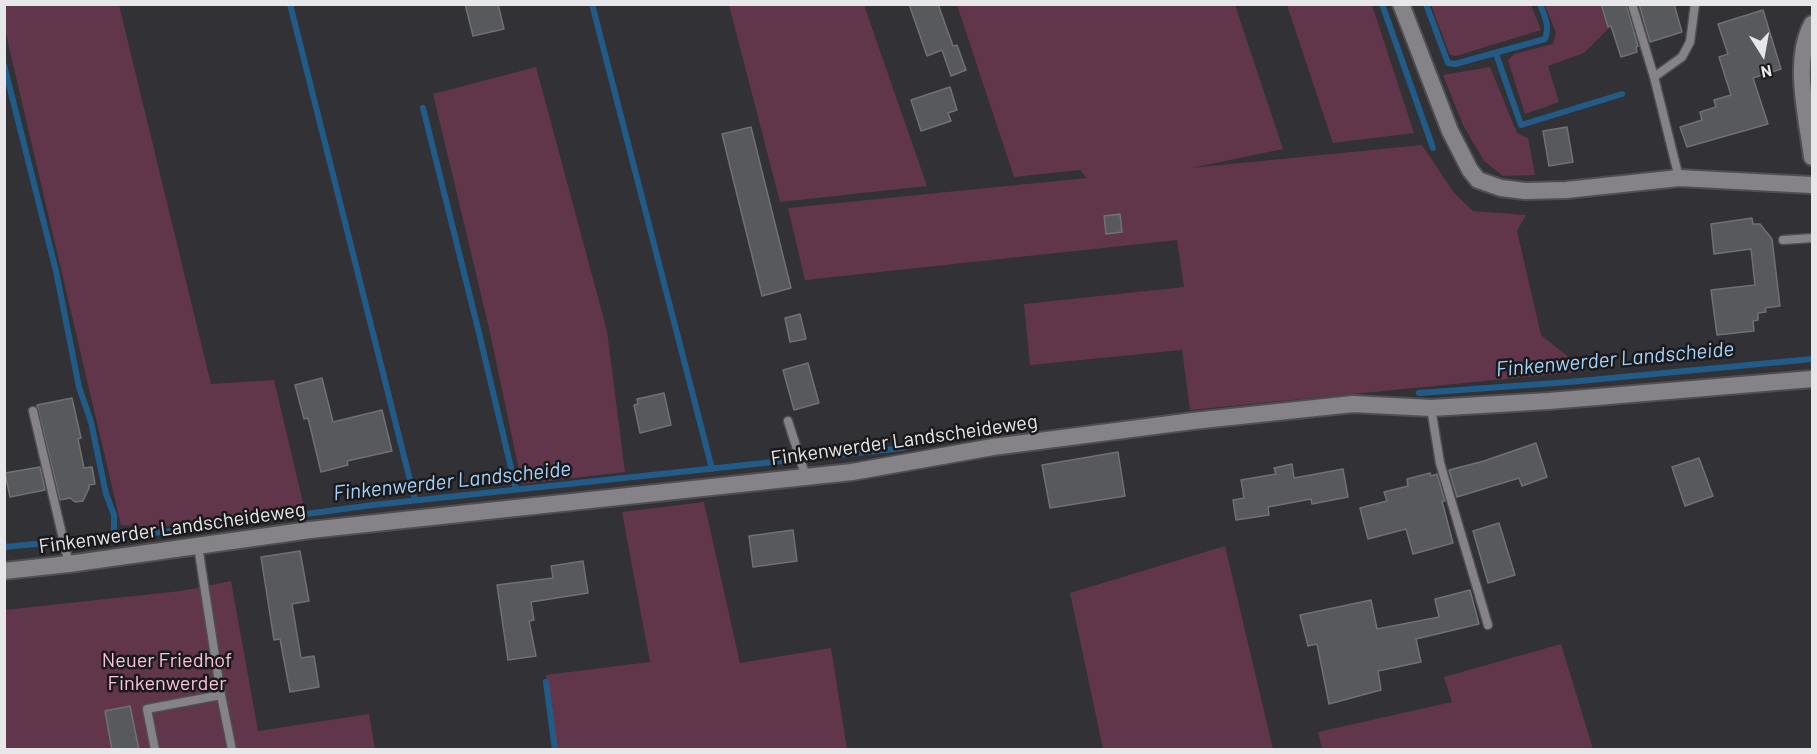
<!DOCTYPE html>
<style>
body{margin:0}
#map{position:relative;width:1817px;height:754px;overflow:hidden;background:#323135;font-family:Barlow,sans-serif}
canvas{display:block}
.frame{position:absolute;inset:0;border:6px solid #e7e6e9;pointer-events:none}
.north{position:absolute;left:1733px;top:24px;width:60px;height:60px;-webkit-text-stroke:4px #1a191b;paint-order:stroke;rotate:169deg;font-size:16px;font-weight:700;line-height:24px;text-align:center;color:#e7e6e9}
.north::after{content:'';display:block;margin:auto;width:21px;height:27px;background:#e7e6e9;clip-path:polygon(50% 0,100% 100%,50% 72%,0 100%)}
</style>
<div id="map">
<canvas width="1817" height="754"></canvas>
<div class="frame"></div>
<div class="north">N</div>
</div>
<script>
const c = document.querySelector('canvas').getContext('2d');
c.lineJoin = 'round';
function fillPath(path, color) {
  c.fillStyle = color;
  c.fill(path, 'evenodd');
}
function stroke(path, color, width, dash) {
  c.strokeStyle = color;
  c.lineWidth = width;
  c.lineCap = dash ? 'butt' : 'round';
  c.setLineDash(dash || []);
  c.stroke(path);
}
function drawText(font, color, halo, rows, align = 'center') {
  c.font = font + ' Barlow,sans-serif';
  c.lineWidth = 5;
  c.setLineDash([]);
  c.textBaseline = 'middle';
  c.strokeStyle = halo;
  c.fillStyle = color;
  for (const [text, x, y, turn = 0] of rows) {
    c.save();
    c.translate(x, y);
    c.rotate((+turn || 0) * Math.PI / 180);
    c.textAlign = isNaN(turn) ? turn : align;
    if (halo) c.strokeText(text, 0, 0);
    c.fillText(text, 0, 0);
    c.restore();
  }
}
const green = new Path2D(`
 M 4,5 L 119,5 L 211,384 L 274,380 L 304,507 C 244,516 182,531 121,525 L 5,30 Z
 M 729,5 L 864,5 L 927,186 L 780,202 Z
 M 957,5 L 1235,5 L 1283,149 L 1191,168 L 1422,145 L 1454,193 L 1473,211 L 1526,215 L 1517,231 L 1541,335 L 1586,371 L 1190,410 L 1182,350 L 1030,365 L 1024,304 L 1184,287 L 1177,240 L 805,280 L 788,208 L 1087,178 L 1080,170 L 1014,177 Z
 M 1287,5 L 1372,5 L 1414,133 L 1333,143 Z
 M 1431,5 L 1531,5 L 1541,30 L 1456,56 L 1450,55 Z
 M 1545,5 L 1608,5 L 1601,7 L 1608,29 L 1584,53 L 1548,66 L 1559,102 L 1525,114 L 1508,60 L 1514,54 L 1553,44 L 1556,33 Z
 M 536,67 L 607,331 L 625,472 L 522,484 L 489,328 L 433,94 Z
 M 1490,67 L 1517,133 L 1528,138 L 1535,175 L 1503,176 L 1484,161 L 1463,125 L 1443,75 Z
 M 704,502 L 740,663 L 831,648 L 847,749 L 555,749 L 546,675 L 650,662 L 622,512 Z
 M 1225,546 L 1273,749 L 1103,749 L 1070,593 Z
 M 231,581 L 258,731 L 369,714 L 375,749 L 5,749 L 4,610 L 181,591 Z
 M 1561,644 L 1593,749 L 1322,749 L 1318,732 L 1452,702 L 1444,677 Z`);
const stream = new Path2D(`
 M 290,4 L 415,500
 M 592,4 L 712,469
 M 1382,4 L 1433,148
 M 1426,4 L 1448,63 L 1455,64 L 1545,39 C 1550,26 1545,17 1540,4
 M 1496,54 L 1521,125 L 1622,94
 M 4,65 L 56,271 L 79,387 L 91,422 L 106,494 L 114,515 L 114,536
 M 423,108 L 479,333 L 516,489
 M 1419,393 L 1569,382 L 1812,359
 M 4,547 L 194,529 L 373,505 L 903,448
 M 546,682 L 555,750`);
const building = new Path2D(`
 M 465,4 L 498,4 L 504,29 L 473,36 Z
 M 909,4 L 938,4 L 953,46 L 957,45 L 966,70 L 951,76 L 942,50 L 927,56 Z
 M 1601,4 L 1626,4 L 1638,46 L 1636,47 L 1637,52 L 1621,57 L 1611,26 L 1608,27 Z
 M 1639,4 L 1674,4 L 1682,32 L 1650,42 Z
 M 1763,10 L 1781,69 L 1753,78 L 1768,124 L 1687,147 L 1680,127 L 1702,120 L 1700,112 L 1716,107 L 1714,100 L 1731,95 L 1719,57 L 1728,54 L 1718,24 Z
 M 950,87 L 957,110 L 948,113 L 951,121 L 921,131 L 911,100 Z
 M 751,127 L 791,288 L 762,296 L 722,134 Z
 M 1567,127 L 1573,162 L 1549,166 L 1543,131 Z
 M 1120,214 L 1122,232 L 1106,234 L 1104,216 Z
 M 1752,218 L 1753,224 L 1760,224 L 1772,239 L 1780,306 L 1765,308 L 1766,312 L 1758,313 L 1758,320 L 1753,321 L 1754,331 L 1717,335 L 1711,290 L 1755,285 L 1751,249 L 1714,254 L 1711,224 Z
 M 800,314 L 806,339 L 790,342 L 785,318 Z
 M 808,363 L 819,403 L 794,410 L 783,370 Z
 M 322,378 L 333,422 L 382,410 L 392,451 L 347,461 L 348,465 L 321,472 L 308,418 L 304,419 L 295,385 Z
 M 664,393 L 671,425 L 640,433 L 634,405 L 638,404 L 637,399 Z
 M 72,398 L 81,438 L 78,439 L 84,468 L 92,467 L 95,484 L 89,485 L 89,488 L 83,501 L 75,502 L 70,498 L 60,500 L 37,405 Z
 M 1536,443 L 1547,477 L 1522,486 L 1519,478 L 1457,497 L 1449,470 L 1484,461 Z
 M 1118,452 L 1125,496 L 1050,508 L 1042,465 Z
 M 1699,458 L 1713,496 L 1685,506 L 1672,467 Z
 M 1292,464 L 1294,478 L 1343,469 L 1348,497 L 1312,504 L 1311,499 L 1268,507 L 1269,515 L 1236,520 L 1233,500 L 1244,498 L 1241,480 L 1276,474 L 1274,468 Z
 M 40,467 L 45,490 L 10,497 L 5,473 Z
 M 1430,473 L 1431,476 L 1437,474 L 1445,501 L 1442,501 L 1453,543 L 1413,554 L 1406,529 L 1368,539 L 1360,508 L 1387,501 L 1384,492 L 1408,486 L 1407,479 Z
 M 1499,523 L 1515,575 L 1488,583 L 1473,531 Z
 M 793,530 L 797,561 L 753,567 L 749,536 Z
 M 300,551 L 309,601 L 292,604 L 301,658 L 314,656 L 319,687 L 290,692 L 280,639 L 274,640 L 261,557 Z
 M 583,561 L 588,593 L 531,602 L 534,620 L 529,621 L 536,656 L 508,660 L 497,585 L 553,578 L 551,566 Z
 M 1470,590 L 1479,624 L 1416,639 L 1421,662 L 1378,671 L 1381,690 L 1329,704 L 1317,644 L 1308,646 L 1300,615 L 1371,600 L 1377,629 L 1439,617 L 1435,599 Z
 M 130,706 L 139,750 L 112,750 L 105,711 Z`);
const lane = new Path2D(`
 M 1632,4 L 1654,77 L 1679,178
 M 1654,77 L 1682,57 L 1690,42 L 1695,4
 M 1783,240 L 1812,238
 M 1431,408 L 1440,463 L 1488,625
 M 33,411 L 69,564
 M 788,421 L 806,477
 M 221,695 L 232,750
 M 155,750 L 147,709 L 221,695 L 198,546`);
const street = new Path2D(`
 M 1401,4 L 1450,131 L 1470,170 L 1478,180 L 1501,188 L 1525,191 L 1566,190 L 1679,178 L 1812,185
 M 1812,24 C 1792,61 1807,117 1812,157
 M 4,571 L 69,564 L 310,530 L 852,472 L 993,447 L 1193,421 L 1353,404 L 1431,408 L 1549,401 L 1812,379`);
const streetNames = [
 ["Finkenwerder Landscheideweg",904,440,-8],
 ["Finkenwerder Landscheideweg",172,528,-8]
];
const parkNames = [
 ["Neuer Friedhof",167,660],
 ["Finkenwerder",167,683]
];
const waterNames = [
 ["Finkenwerder Landscheide",1615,359,-5],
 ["Finkenwerder Landscheide",452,481,-6]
];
fillPath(green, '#62364a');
stroke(stream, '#215c89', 6);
fillPath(building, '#58595d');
stroke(building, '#6f7175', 1.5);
stroke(lane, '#4f4e51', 11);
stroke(street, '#4f4e51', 20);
stroke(lane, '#858388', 8);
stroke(street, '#858388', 16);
drawText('20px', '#e7e6e9', '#1a191b', streetNames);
drawText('20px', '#fbc0da', '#1a191b', parkNames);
drawText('italic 21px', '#a4d2fa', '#1a191b', waterNames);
</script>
